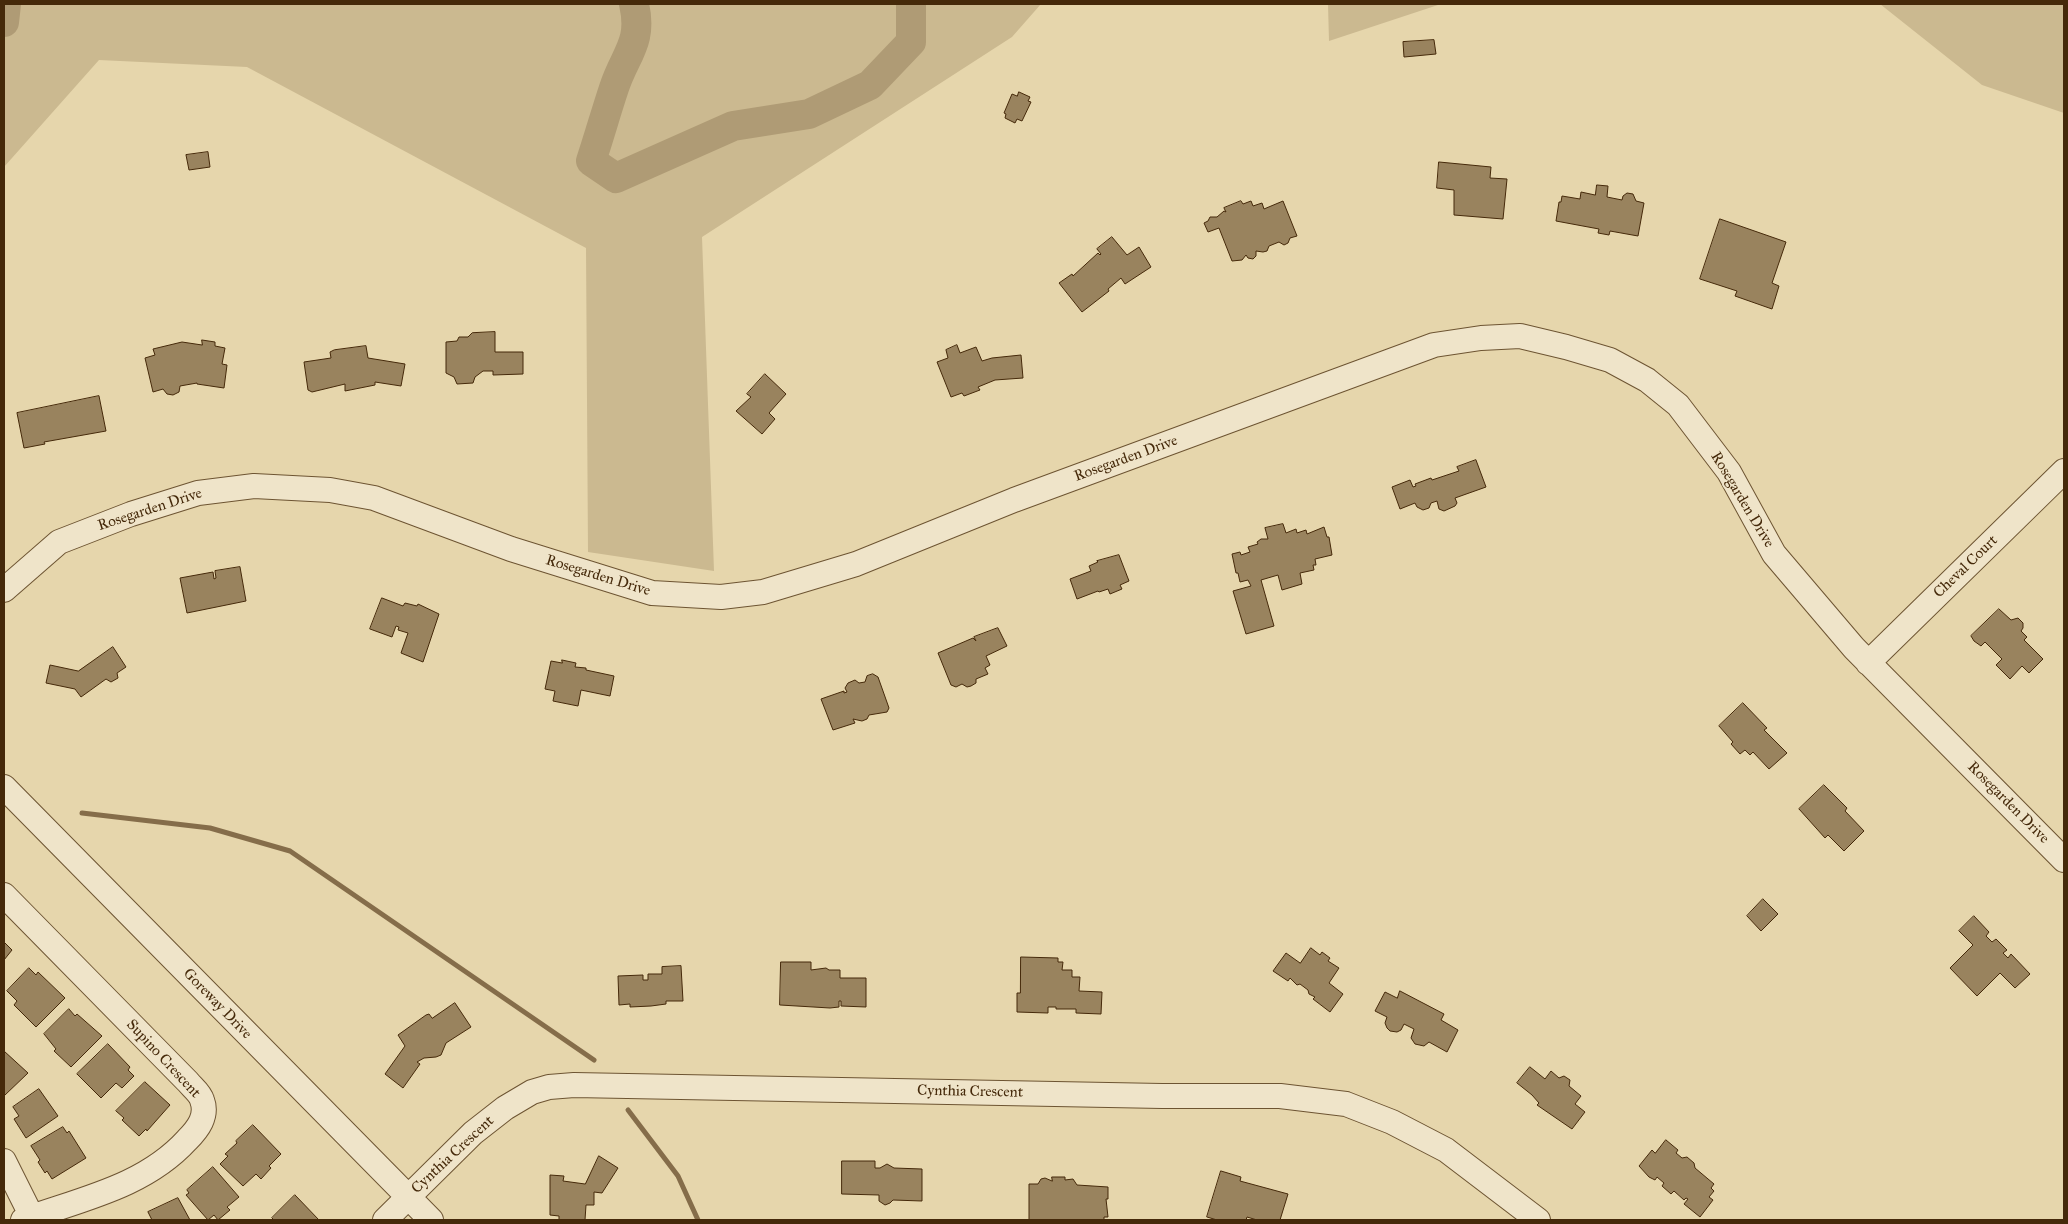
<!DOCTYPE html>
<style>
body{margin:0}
#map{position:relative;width:2068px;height:1224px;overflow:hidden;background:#e6d6ac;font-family:"IM FELL Great Primer",serif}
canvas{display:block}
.frame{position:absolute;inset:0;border:5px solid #45290a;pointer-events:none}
</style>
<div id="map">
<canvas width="2068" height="1224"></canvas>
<div class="frame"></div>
</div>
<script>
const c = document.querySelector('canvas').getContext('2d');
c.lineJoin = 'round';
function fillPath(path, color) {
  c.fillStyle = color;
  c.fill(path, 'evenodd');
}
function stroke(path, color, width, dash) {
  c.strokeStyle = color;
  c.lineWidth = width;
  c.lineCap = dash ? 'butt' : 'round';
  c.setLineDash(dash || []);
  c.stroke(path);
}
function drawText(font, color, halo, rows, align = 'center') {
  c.font = font + ' "IM FELL Great Primer",serif';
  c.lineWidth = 4;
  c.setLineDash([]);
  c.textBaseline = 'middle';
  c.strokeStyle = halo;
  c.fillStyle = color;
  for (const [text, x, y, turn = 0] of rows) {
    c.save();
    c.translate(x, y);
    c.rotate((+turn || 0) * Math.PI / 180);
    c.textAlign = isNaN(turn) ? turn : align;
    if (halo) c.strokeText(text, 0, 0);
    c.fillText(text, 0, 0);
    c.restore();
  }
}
const green = new Path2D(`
 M 4,4 L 1041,4 L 1012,37 L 702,237 L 714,571 L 588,552 L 586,248 L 247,67 L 99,60 L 4,167 Z
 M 1328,4 L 1441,4 L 1329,41 Z
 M 1880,4 L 2064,4 L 2064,113 L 1982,85 Z`);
const stream = new Path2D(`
 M 82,813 L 210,828 L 290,851 L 594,1060
 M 628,1110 L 678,1176 L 698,1220`);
const river = new Path2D(`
 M 634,4 C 643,43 625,54 614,88 C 606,112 599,137 591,161 L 616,178 L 733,126 L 809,114 L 870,85 L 911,42 L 911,4
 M 4,22 L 6,4`);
const building = new Path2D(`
 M 1434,40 L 1436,54 L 1404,57 L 1403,42 Z
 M 1019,92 L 1030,97 L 1028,101 L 1031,102 L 1022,121 L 1017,119 L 1015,123 L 1005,118 L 1006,114 L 1004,113 L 1012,94 L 1017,96 Z
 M 208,152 L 210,167 L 189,170 L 186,155 Z
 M 1439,162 L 1491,167 L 1490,178 L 1507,179 L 1503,219 L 1454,215 L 1454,190 L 1437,188 Z
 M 1597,185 L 1608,186 L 1607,197 L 1622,200 L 1623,196 L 1627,193 L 1633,194 L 1636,201 L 1644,203 L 1638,236 L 1610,231 L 1609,235 L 1598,233 L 1599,229 L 1556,221 L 1559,202 L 1561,202 L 1562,196 L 1580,199 L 1581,192 L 1595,195 Z
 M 1241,201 L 1243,204 L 1251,201 L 1253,206 L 1262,203 L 1264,209 L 1283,201 L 1297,236 L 1290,238 L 1288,243 L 1284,245 L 1279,242 L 1269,246 L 1267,251 L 1263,252 L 1256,251 L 1256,256 L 1253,259 L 1248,258 L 1246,255 L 1242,260 L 1232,261 L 1219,228 L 1208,232 L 1204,223 L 1208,221 L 1210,217 L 1217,217 L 1224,211 L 1226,212 L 1224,208 Z
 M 1720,219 L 1786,242 L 1772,283 L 1779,286 L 1772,309 L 1735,296 L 1737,291 L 1700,279 Z
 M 1112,237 L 1127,255 L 1139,247 L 1151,267 L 1125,284 L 1121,278 L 1108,289 L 1109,291 L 1082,312 L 1059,283 L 1072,274 L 1073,276 L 1098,253 L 1100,255 L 1101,254 L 1097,249 Z
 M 495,332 L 495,352 L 523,352 L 523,374 L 493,375 L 493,371 L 483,371 L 475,377 L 473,383 L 457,384 L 454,377 L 446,373 L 446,342 L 457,341 L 459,337 L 468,337 L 472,333 Z
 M 202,340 L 215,342 L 215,346 L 225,348 L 222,364 L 227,365 L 224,388 L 197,384 L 197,383 L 180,386 L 179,392 L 173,395 L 167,394 L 163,389 L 153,392 L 145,358 L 155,355 L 153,349 L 182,342 L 202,345 Z
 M 957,345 L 960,353 L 976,347 L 982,361 L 992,358 L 1021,355 L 1023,378 L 995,380 L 978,387 L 980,390 L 964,396 L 962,393 L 951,397 L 937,362 L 948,358 L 946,350 Z
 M 366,346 L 368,358 L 405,364 L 401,386 L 375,382 L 375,385 L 345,391 L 345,384 L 312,392 L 308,390 L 304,362 L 331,358 L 330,352 L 334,350 Z
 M 765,374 L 786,394 L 769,413 L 775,419 L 762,434 L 736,411 L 751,397 L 747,394 Z
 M 99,396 L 106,431 L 44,442 L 45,444 L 24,448 L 17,413 Z
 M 1476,460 L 1486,487 L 1455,498 L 1457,503 L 1455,506 L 1444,511 L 1439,509 L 1437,501 L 1431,503 L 1429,508 L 1423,510 L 1417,507 L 1415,503 L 1400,509 L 1392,487 L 1410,480 L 1413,487 L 1416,486 L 1415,484 L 1431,478 L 1432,480 L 1459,471 L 1457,467 Z
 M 1283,524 L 1286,533 L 1296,529 L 1297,533 L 1306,530 L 1307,534 L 1324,527 L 1327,537 L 1329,537 L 1332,555 L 1315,559 L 1316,565 L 1313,565 L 1314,570 L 1300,573 L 1302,584 L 1282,590 L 1278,575 L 1261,580 L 1274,626 L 1246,634 L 1233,591 L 1251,586 L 1248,580 L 1240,582 L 1238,573 L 1236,573 L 1232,554 L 1240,552 L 1241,555 L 1250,552 L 1248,547 L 1258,544 L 1257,542 L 1261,539 L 1268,539 L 1265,528 Z
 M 1119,555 L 1129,581 L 1120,585 L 1122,589 L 1110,594 L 1108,589 L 1099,592 L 1098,591 L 1077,599 L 1070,579 L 1091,571 L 1089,566 L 1098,562 L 1097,561 Z
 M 240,567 L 246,601 L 187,613 L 180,578 L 213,572 L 214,579 L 216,578 L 215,571 Z
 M 382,598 L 403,606 L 405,603 L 417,606 L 418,604 L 439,614 L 423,662 L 401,653 L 408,633 L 398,630 L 399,627 L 396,626 L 392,637 L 370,629 Z
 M 1999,609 L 2011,620 L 2018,618 L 2023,623 L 2023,628 L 2021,631 L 2027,637 L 2024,640 L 2043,659 L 2029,673 L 2022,666 L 2010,679 L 1996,665 L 2002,659 L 1985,642 L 1981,646 L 1974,641 L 1971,636 Z
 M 998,628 L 1007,646 L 986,656 L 990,665 L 985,668 L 988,674 L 976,679 L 976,683 L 971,686 L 967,687 L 962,684 L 956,687 L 951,685 L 938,653 L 973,638 L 976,641 L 974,637 Z
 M 113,647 L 126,667 L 117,673 L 118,678 L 111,682 L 106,679 L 81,697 L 75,689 L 46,683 L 50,665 L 78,671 Z
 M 562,660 L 576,663 L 575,667 L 586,668 L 586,670 L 614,676 L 610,696 L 581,690 L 578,706 L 553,701 L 555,691 L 545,689 L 551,661 L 562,663 Z
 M 873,674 L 878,677 L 889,708 L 887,712 L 869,715 L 867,719 L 862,721 L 853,719 L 855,723 L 833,730 L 821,699 L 844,691 L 844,693 L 847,692 L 845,688 L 848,683 L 855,680 L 859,683 L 865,682 L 867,676 Z
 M 1743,703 L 1767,728 L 1764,730 L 1787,753 L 1769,769 L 1753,752 L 1750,755 L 1745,750 L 1740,754 L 1731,744 L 1733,742 L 1719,726 Z
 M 1824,785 L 1847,808 L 1845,811 L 1864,831 L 1844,851 L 1828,835 L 1825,838 L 1799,809 Z
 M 1763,899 L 1778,914 L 1761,931 L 1747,916 Z
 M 1974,916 L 1989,932 L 1986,936 L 1992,942 L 1996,939 L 2007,950 L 2003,953 L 2008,958 L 2011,954 L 2030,974 L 2015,988 L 2000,973 L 1977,996 L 1950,968 L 1973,945 L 1959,931 Z
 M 4,942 L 12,950 L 4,960 Z
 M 1311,948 L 1320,955 L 1322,952 L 1330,958 L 1328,961 L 1339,968 L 1329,983 L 1343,994 L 1330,1012 L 1313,999 L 1315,997 L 1309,994 L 1308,990 L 1300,984 L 1297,985 L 1290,978 L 1288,981 L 1273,971 L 1286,953 L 1300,963 Z
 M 1021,957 L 1058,958 L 1058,962 L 1063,962 L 1062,970 L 1072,970 L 1072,977 L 1080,977 L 1079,991 L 1102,992 L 1101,1014 L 1076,1013 L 1076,1009 L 1056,1009 L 1056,1007 L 1048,1007 L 1048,1013 L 1017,1012 L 1017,993 L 1020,993 Z
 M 781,962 L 811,962 L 811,970 L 826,968 L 829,970 L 840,970 L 840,978 L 866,978 L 866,1007 L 841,1006 L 841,1001 L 839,1001 L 839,1007 L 830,1008 L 780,1005 Z
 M 681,966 L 683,1001 L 666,1001 L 666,1004 L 651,1006 L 630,1007 L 630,1004 L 619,1005 L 618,976 L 643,975 L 643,980 L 648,980 L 648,974 L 662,974 L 662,967 Z
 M 29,968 L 36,975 L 38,972 L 65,998 L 36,1027 L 14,1005 L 17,1001 L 7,991 Z
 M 1400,991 L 1444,1014 L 1441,1020 L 1458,1030 L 1447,1052 L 1429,1042 L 1424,1046 L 1415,1044 L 1411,1038 L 1414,1029 L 1404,1024 L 1401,1030 L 1397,1032 L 1390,1031 L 1387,1028 L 1385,1023 L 1387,1017 L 1375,1011 L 1385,992 L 1397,998 Z
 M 455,1003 L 471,1027 L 446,1043 L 441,1055 L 436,1057 L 424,1058 L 417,1062 L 420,1064 L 403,1088 L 385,1074 L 405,1046 L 398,1035 L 426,1015 L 429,1014 L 432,1018 Z
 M 69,1009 L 75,1016 L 77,1014 L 102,1036 L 71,1067 L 54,1051 L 56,1049 L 44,1034 Z
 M 108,1044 L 130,1067 L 128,1070 L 134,1076 L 122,1088 L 116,1083 L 101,1098 L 77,1074 Z
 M 4,1051 L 28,1073 L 4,1096 Z
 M 1530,1067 L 1545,1079 L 1551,1071 L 1559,1078 L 1564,1076 L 1570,1080 L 1569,1086 L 1581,1096 L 1575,1104 L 1585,1112 L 1572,1129 L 1537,1105 L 1539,1103 L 1532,1095 L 1517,1083 Z
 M 145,1082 L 170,1105 L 147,1131 L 146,1129 L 139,1136 L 122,1120 L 124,1118 L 116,1111 Z
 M 39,1089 L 58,1116 L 26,1138 L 14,1119 L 19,1116 L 13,1107 Z
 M 253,1125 L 281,1154 L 269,1166 L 271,1168 L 261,1179 L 256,1174 L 243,1186 L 220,1164 L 228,1156 L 225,1154 L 237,1143 L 236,1141 Z
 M 63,1127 L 67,1133 L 69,1131 L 86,1158 L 52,1179 L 47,1171 L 45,1173 L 38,1162 L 40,1160 L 31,1146 Z
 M 1666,1140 L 1678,1150 L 1676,1153 L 1682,1158 L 1687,1157 L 1694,1163 L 1695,1168 L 1714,1184 L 1711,1188 L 1714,1191 L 1709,1197 L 1713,1200 L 1700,1217 L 1684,1204 L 1688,1199 L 1686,1198 L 1684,1200 L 1674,1191 L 1671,1194 L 1662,1186 L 1664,1183 L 1657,1177 L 1655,1180 L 1649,1177 L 1639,1166 L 1652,1150 L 1655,1153 Z
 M 599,1156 L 618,1168 L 602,1193 L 594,1192 L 594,1205 L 586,1205 L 585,1220 L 559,1220 L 559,1216 L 550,1215 L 550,1175 L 564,1176 L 563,1181 L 585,1184 Z
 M 842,1161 L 875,1161 L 875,1168 L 880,1168 L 887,1164 L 894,1168 L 922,1169 L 922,1201 L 893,1200 L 890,1203 L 885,1205 L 879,1201 L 879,1195 L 842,1194 Z
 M 213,1167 L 239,1197 L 227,1207 L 230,1210 L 218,1220 L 214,1215 L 208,1220 L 186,1195 L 189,1193 L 187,1190 Z
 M 1221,1171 L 1241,1177 L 1240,1181 L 1288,1194 L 1280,1220 L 1257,1220 L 1247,1217 L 1246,1220 L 1217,1220 L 1207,1217 Z
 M 1052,1177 L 1065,1177 L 1065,1180 L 1073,1179 L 1077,1185 L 1108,1187 L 1108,1199 L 1106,1199 L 1108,1217 L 1104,1217 L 1104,1220 L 1029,1220 L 1029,1184 L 1038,1184 L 1041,1179 L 1045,1178 L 1052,1181 Z
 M 295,1195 L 319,1220 L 274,1220 L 272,1218 Z
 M 178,1198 L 190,1220 L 152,1220 L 148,1212 Z`);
const minor = new Path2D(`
 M 4,590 L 59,542 L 131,514 L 198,493 L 254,486 L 330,490 L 374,498 L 511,549 L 652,593 L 721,597 L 763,592 L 856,564 L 1014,500 L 1434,345 L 1481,338 L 1520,336 L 1566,347 L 1610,360 L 1647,380 L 1678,405 L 1729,472 L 1774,554 L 1854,648 L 2064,860
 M 1868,663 L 2064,471
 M 4,787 L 431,1220
 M 4,895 L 188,1082 C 192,1087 200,1093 202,1100 C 208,1116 198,1129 187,1140 C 144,1187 81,1199 23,1220
 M 4,1161 L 32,1217
 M 385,1220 L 473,1133 L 505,1108 L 532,1092 L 549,1087 L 574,1085 L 1162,1096 L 1280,1096 L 1346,1104 L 1392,1122 L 1446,1150 L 1538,1220`);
const streetNames = [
 ["Rosegarden Drive",1126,459,-20],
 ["Rosegarden Drive",1742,500,59],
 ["Rosegarden Drive",150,510,-18],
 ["Cheval Court",1966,567,-44],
 ["Rosegarden Drive",598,576,17],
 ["Rosegarden Drive",2008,803,45],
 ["Goreway Drive",217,1004,46],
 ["Supino Crescent",163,1059,47],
 ["Cynthia Crescent",970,1092,1],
 ["Cynthia Crescent",453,1155,-43]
];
fillPath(green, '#cbb990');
stroke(stream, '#856d4a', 5);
stroke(river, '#af9b75', 30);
fillPath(building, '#99835e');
stroke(building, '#45290a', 1);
stroke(minor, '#6d5432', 26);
stroke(minor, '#efe4c9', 24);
drawText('15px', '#45290a', '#efe4c9', streetNames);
</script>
